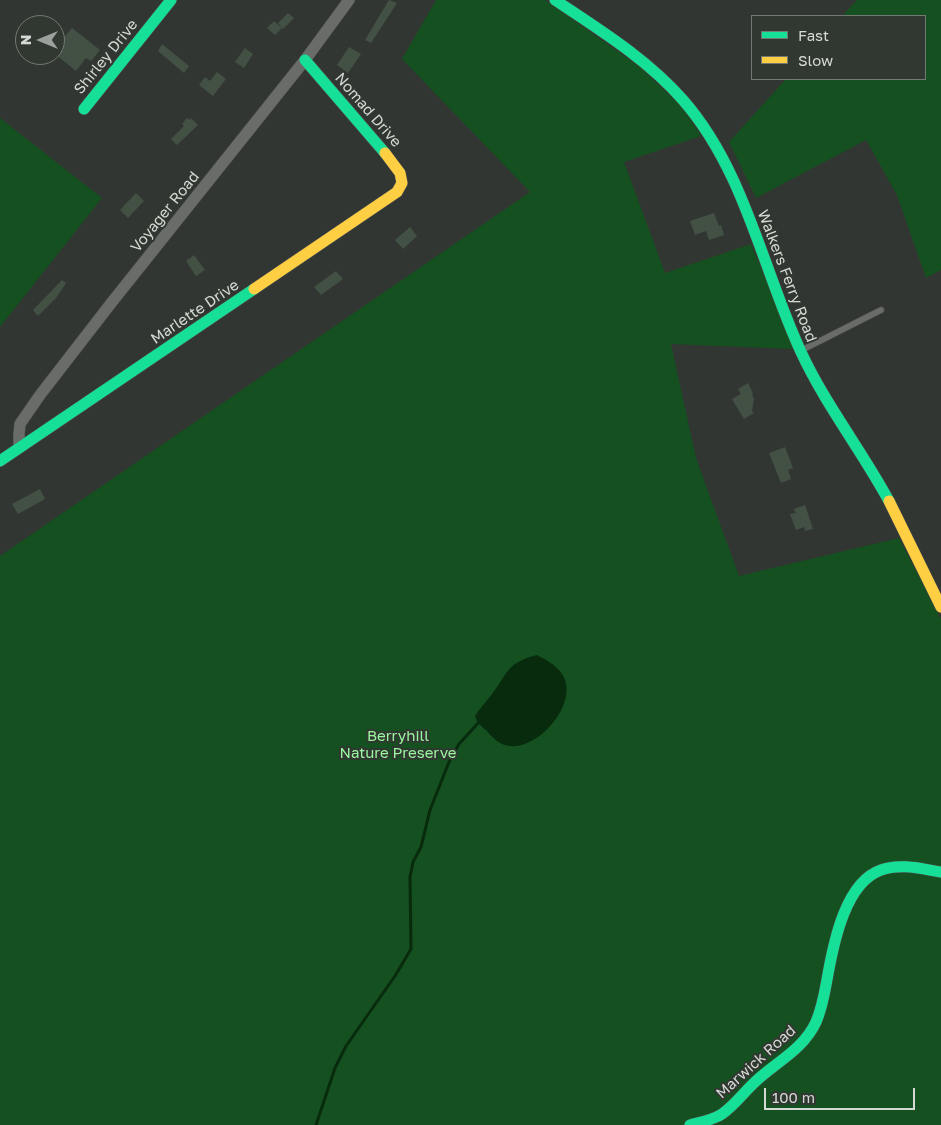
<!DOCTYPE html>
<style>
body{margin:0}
#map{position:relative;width:941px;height:1125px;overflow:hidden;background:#323632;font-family:"Golos Text",sans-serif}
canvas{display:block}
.legend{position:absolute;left:751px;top:15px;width:175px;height:65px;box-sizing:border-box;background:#313731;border:1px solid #737873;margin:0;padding:6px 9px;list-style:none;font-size:15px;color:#d5d9d5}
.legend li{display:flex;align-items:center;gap:10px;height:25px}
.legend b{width:25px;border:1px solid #737873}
.north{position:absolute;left:15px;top:15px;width:50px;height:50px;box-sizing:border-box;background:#313731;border:1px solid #737873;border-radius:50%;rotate:270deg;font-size:14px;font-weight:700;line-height:20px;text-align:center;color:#d5d9d5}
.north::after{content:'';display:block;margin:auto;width:18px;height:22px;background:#9ca09c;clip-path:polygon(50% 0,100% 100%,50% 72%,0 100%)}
.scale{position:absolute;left:764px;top:1088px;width:151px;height:22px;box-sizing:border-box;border:2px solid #d5d9d5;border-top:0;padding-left:6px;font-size:15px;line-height:18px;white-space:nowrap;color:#d5d9d5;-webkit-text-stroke:4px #313731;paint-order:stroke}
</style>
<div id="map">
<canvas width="941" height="1125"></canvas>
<ul class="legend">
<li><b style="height:6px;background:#16e098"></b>Fast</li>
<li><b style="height:6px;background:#ffcf43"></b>Slow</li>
</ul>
<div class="north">N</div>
<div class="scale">100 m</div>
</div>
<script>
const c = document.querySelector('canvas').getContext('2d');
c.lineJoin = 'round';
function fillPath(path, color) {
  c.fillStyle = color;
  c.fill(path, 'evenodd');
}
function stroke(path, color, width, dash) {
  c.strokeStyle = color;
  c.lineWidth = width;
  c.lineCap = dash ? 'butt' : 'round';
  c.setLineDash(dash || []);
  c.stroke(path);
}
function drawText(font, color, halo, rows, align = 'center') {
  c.font = font + ' "Golos Text",sans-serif';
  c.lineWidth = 4;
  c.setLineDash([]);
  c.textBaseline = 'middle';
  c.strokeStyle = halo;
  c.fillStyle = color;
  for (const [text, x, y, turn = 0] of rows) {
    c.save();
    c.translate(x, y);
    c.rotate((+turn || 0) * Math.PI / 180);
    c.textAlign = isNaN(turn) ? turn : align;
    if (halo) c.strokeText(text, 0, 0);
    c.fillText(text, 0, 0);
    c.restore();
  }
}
const green = new Path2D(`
 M 436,0 L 545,0 L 640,67 L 683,108 L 701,136 L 624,162 L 665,273 L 751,244 L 794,349 L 671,344 L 696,458 L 739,576 L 899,538 L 941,619 L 941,1125 L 0,1125 L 0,556 L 530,192 L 402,59 Z
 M 857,0 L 941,0 L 941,270 L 926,278 L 897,195 L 866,140 L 756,198 L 729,142 L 786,79 L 925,79 L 925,16 L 842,16 Z
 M 0,118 L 102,198 L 0,327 Z`);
const water = new Path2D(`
 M 537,655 C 546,660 556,665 562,674 C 582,703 533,758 502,744 C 496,741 491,736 487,731 C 482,727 477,723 475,716 C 480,708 486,702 492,694 C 509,672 506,663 537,655 Z`);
const stream = new Path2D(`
 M 316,1125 L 335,1068 L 346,1046 L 395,976 L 411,949 L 410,877 L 413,862 L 421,847 L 430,810 L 449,762 L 459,744 L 480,721`);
const building = new Path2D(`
 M 389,0 L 397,3 L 371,43 L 365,40 Z
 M 288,13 L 294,18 L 283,29 L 278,23 Z
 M 274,21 L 282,28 L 275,35 L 267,28 Z
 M 72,28 L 100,50 L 91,61 L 86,58 L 76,71 L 55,54 L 55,48 Z
 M 162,44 L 189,66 L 184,73 L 158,51 Z
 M 349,47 L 361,54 L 348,73 L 337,65 Z
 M 245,48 L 253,54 L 244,68 L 235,62 Z
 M 217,72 L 226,79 L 213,96 L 199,85 L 205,77 L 210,81 Z
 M 187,118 L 190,120 L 191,118 L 198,125 L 177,145 L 171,139 L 184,126 L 182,124 Z
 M 136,193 L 144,201 L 128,218 L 120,210 Z
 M 714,213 L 719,226 L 721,225 L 724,235 L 709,240 L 706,231 L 695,235 L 690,221 Z
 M 410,227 L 417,236 L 403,249 L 395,240 Z
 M 194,255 L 205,270 L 196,276 L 186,261 Z
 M 336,271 L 343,279 L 321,295 L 314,287 Z
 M 62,280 L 66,283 L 56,298 L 38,316 L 33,310 Z
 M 748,383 L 753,393 L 752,394 L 754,399 L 752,411 L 754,413 L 744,419 L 732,399 L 741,394 L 738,389 Z
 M 785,447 L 793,468 L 788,470 L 791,479 L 781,483 L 769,453 Z
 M 40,489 L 45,499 L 18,514 L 12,504 Z
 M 805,505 L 813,529 L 805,531 L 804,527 L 796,530 L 790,514 L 796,513 L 794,509 Z`);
const lane = new Path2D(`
 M 802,350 L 881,310`);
const street = new Path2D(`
 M 19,448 L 19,434 L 20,424 L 40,395 L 112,302 L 305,60 L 349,0`);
const fast = new Path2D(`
 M 555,0 C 600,30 647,59 683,100 C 745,171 762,268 801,352 C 825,404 862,451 889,501
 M 305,60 L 385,153
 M 84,109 L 171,0
 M 0,461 L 254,289
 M 690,1125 C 701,1122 713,1120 722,1114 C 735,1105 744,1092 755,1082 C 776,1062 803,1050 816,1022 C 823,1006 825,990 828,974 C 834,941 846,882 881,870 C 900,863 922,869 941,872`);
const slow = new Path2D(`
 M 254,289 L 397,192 L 402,183 L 400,173 L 385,153
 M 889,501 L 941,607`);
const streetNames = [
 ["Shirley Drive",106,57,-51],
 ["Nomad Drive",368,110,49],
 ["Voyager Road",165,212,-51],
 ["Walkers Ferry Road",787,276,69],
 ["Marlette Drive",195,312,-34],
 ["Marwick Road",756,1062,-42]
];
const parkNames = [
 ["Berryhill",398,736],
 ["Nature Preserve",398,753]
];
fillPath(green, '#155020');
fillPath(water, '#082b0d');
stroke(stream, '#082b0d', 3);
fillPath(building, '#435145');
stroke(lane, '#4f524f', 7);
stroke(street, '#4f524f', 12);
stroke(fast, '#4f524f', 12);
stroke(slow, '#4f524f', 12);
stroke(lane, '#696c69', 5.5);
stroke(street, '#696c69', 11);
stroke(fast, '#16e098', 11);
stroke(slow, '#ffcf43', 11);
drawText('15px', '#d5d9d5', '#313731', streetNames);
drawText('15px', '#99f79f', '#313731', parkNames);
</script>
